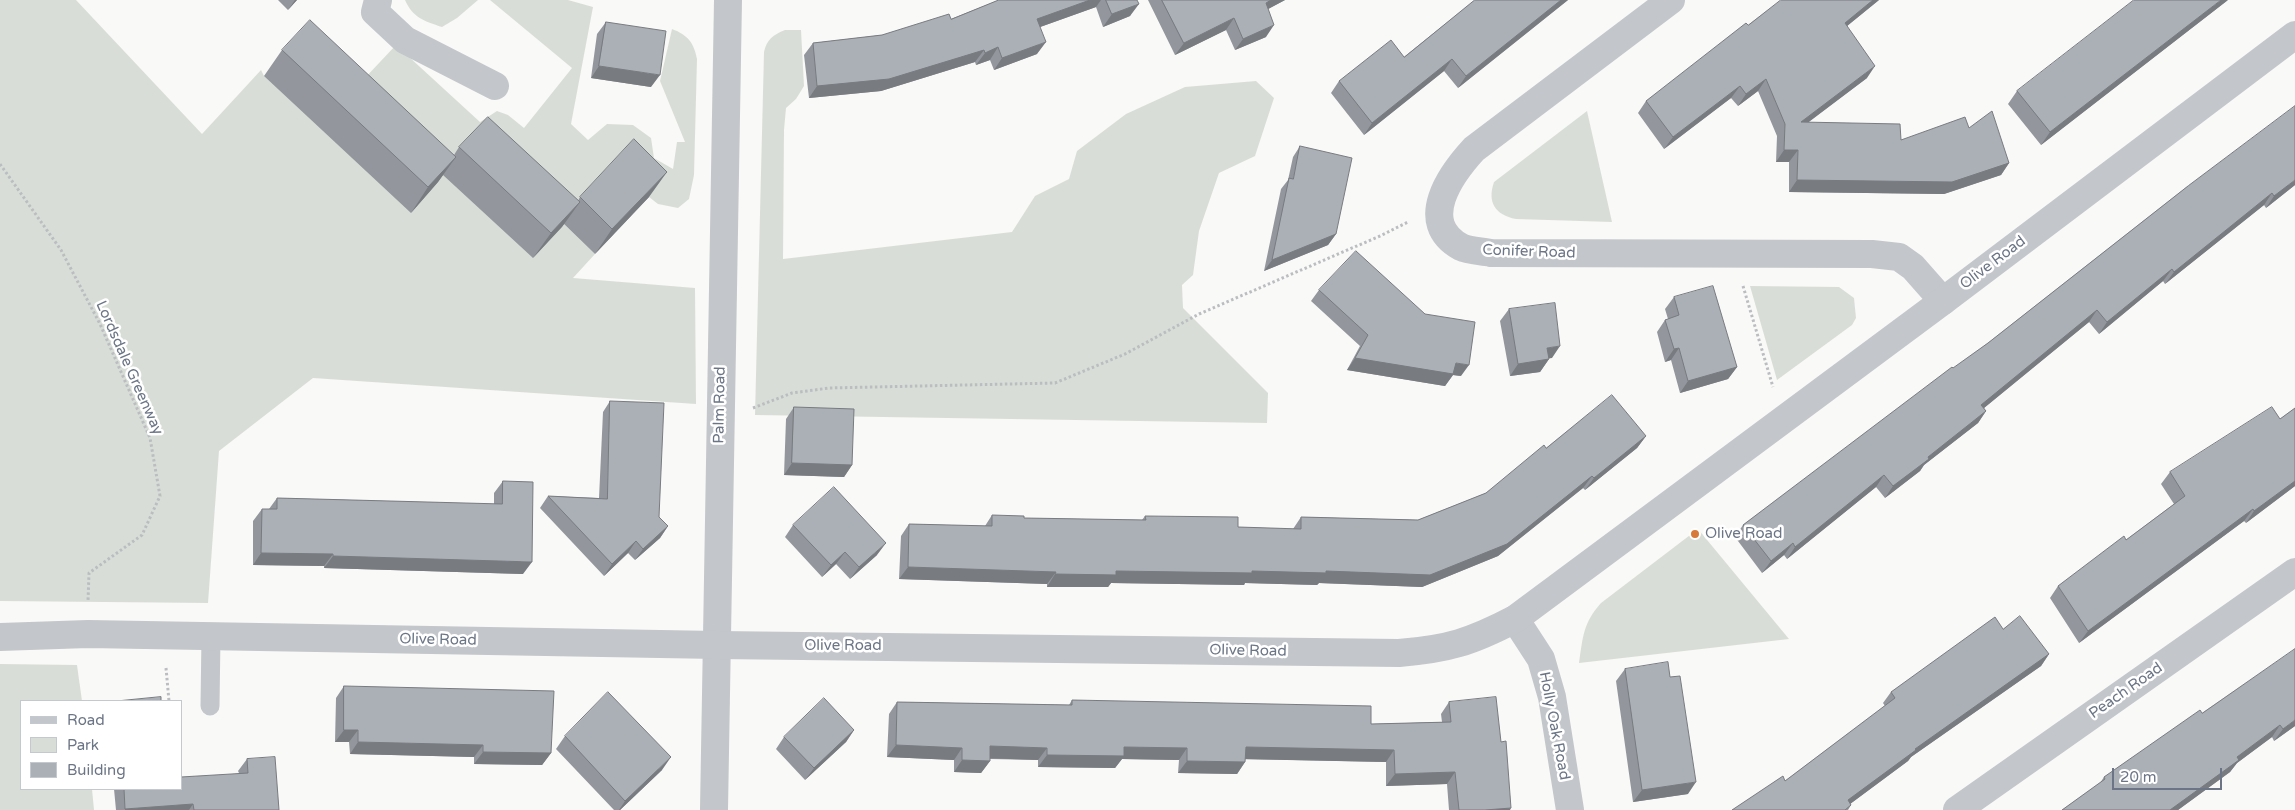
<!DOCTYPE html>
<style>
body{margin:0}
#map{position:relative;width:2295px;height:810px;overflow:hidden;background:#f9f9f7;font-family:"Varela Round",sans-serif}
canvas{display:block}
.legend{position:absolute;left:20px;top:700px;width:162px;height:90px;box-sizing:border-box;background:#fff;border:1px solid #c4c8cf;margin:0;padding:6px 9px;list-style:none;font-size:15px;color:#6b7586}
.legend li{display:flex;align-items:center;gap:10px;height:25px}
.legend b{width:25px;border:1px solid #c4c8cf}
.scale{position:absolute;left:2112px;top:768px;width:110px;height:22px;box-sizing:border-box;border:2px solid #6b7586;border-top:0;padding-left:6px;font-size:15px;line-height:18px;white-space:nowrap;color:#6b7586;-webkit-text-stroke:4px #fff;paint-order:stroke}
</style>
<div id="map">
<canvas width="2295" height="810"></canvas>
<ul class="legend">
<li><b style="height:6px;background:#c3c6ca"></b>Road</li>
<li><b style="height:14px;background:#d8ded7"></b>Park</li>
<li><b style="height:14px;background:#abb0b7"></b>Building</li>
</ul>
<div class="scale">20 m</div>
</div>
<script>
const c = document.querySelector('canvas').getContext('2d');
c.lineJoin = 'round';
function fillPath(path, color) {
  c.fillStyle = color;
  c.fill(path, 'evenodd');
}
function stroke(path, color, width, dash) {
  c.strokeStyle = color;
  c.lineWidth = width;
  c.lineCap = dash ? 'butt' : 'round';
  c.setLineDash(dash || []);
  c.stroke(path);
}
function drawText(font, color, halo, rows, align = 'center') {
  c.font = font + ' "Varela Round",sans-serif';
  c.lineWidth = 5;
  c.setLineDash([]);
  c.textBaseline = 'middle';
  c.strokeStyle = halo;
  c.fillStyle = color;
  for (const [text, x, y, turn = 0] of rows) {
    c.save();
    c.translate(x, y);
    c.rotate((+turn || 0) * Math.PI / 180);
    c.textAlign = isNaN(turn) ? turn : align;
    if (halo) c.strokeText(text, 0, 0);
    c.fillText(text, 0, 0);
    c.restore();
  }
}
const green = new Path2D(`
 M 0,0 L 76,0 L 202,134 L 261,70 L 264,76 L 347,97 L 396,45 L 480,122 L 497,111 L 508,115 L 524,128 L 572,68 L 490,0 L 568,0 L 593,7 L 571,124 L 588,140 L 607,124 L 633,125 L 651,138 L 654,158 L 673,169 L 677,142 L 685,142 L 660,81 L 672,29 C 688,35 694,43 697,59 L 694,175 L 689,199 L 678,208 L 658,204 L 649,197 L 563,223 L 595,254 L 573,278 L 695,288 L 696,404 L 313,378 L 219,451 L 208,603 L 0,601 Z
 M 405,0 L 478,0 L 457,18 L 442,27 C 424,21 413,18 405,0 Z
 M 785,30 L 801,30 L 804,86 L 796,99 L 786,108 L 784,130 L 783,259 L 1012,232 L 1035,196 L 1069,179 L 1077,151 L 1126,114 L 1185,87 L 1256,81 L 1274,98 L 1255,156 L 1219,173 L 1199,231 L 1193,275 L 1182,285 L 1183,308 L 1268,393 L 1267,423 L 755,415 L 764,52 C 767,39 773,35 785,30 Z
 M 1587,111 L 1612,222 L 1516,219 C 1495,215 1487,202 1494,182 Z
 M 1750,286 L 1839,287 L 1854,298 L 1856,318 L 1852,325 L 1777,380 Z
 M 1698,529 L 1789,639 L 1579,663 C 1583,637 1583,623 1601,603 Z
 M 0,664 L 77,665 L 82,701 L 21,701 L 21,789 L 92,789 L 94,810 L 0,810 Z`);
const path = new Path2D(`
 M 0,164 L 61,250 L 100,324 L 150,438 L 160,496 L 142,535 L 89,573 L 88,601
 M 1743,286 L 1773,387
 M 753,408 L 792,393 L 829,388 L 1055,383 L 1125,354 L 1199,314 L 1380,236 L 1408,222
 M 166,668 L 169,701`);
const service = new Path2D(`
 M 210,706 L 211,636`);
const minor = new Path2D(`
 M 378,0 L 375,12 L 405,40 L 495,86
 M 1671,0 L 1474,149 C 1451,174 1416,222 1461,247 C 1469,251 1482,251 1491,253 L 1872,254 L 1899,257 L 1913,267 L 1943,301
 M 1515,619 L 1541,659 L 1552,697 L 1570,810
 M 714,810 L 728,0
 M 1957,810 L 2295,572`);
const tertiary = new Path2D(`
 M 0,637 L 88,634 L 717,645 L 1399,653 C 1448,649 1471,642 1515,619 L 1943,301 L 2295,35`);
const wall = new Path2D(`
 M 278,0 L 297,0 L 288,10 Z
 M 999,0 L 1137,0 L 1130,16 L 1103,27 L 1096,7 L 1040,27 L 1037,54 L 994,70 L 990,60 L 976,65 L 975,62 L 881,91 L 809,98 L 804,55 L 813,43 L 882,35 L 951,19 Z
 M 1148,0 L 1285,0 L 1268,9 L 1266,37 L 1235,50 L 1226,30 L 1175,55 Z
 M 1475,0 L 1568,0 L 1458,88 L 1444,71 L 1364,135 L 1331,93 L 1339,81 L 1404,57 Z
 M 1879,0 L 1847,26 L 1867,78 L 1808,122 L 1901,140 L 1969,128 L 2009,163 L 2001,175 L 1944,194 L 1789,192 L 1789,162 L 1776,162 L 1777,136 L 1758,91 L 1738,106 L 1731,98 L 1664,149 L 1638,113 L 1646,101 L 1748,25 Z
 M 2228,0 L 2041,145 L 2008,104 L 2017,91 Z
 M 606,22 L 651,87 L 591,78 L 597,34 Z
 M 282,50 L 454,155 L 459,147 L 578,201 L 580,197 L 649,197 L 595,254 L 564,224 L 533,258 L 443,175 L 438,182 L 411,213 L 264,76 Z
 M 1300,146 L 1336,234 L 1328,245 L 1264,271 L 1281,189 L 1288,180 L 1293,157 Z
 M 2295,185 L 2266,208 L 2264,205 L 2165,284 L 2163,281 L 2099,334 L 2089,322 L 1984,408 L 1986,411 L 1978,423 L 1924,465 L 1920,471 L 1885,498 L 1876,487 L 1787,559 L 1784,555 L 1762,573 L 1735,537 L 1743,525 L 1988,343 L 2188,186 Z
 M 1319,290 L 1461,376 L 1453,375 L 1445,386 L 1347,370 L 1360,346 L 1311,301 Z
 M 1674,297 L 1737,367 L 1728,379 L 1680,393 L 1671,360 L 1665,362 L 1657,332 L 1665,320 L 1668,319 L 1665,309 Z
 M 1509,309 L 1552,358 L 1549,358 L 1549,359 L 1540,372 L 1510,376 L 1500,321 Z
 M 610,401 L 659,517 L 668,526 L 660,538 L 635,560 L 628,553 L 604,576 L 540,508 L 548,496 L 599,498 L 603,412 Z
 M 794,407 L 852,465 L 844,477 L 784,475 L 786,419 Z
 M 2295,408 L 2295,486 L 2246,523 L 2244,521 L 2079,643 L 2050,598 L 2058,586 L 2126,540 L 2174,504 L 2161,484 L 2170,472 L 2280,419 Z
 M 1646,436 L 1637,448 L 1585,490 L 1583,488 L 1498,556 L 1422,587 L 1319,583 L 1317,585 L 1245,583 L 1244,585 L 1111,583 L 1108,587 L 1047,587 L 1047,584 L 899,579 L 901,536 L 909,524 L 985,526 L 992,515 L 1024,518 L 1142,520 L 1145,516 L 1238,527 L 1293,529 L 1301,517 L 1418,520 L 1486,493 L 1546,448 Z
 M 503,481 L 523,574 L 324,568 L 324,566 L 253,565 L 253,521 L 262,509 L 269,509 L 277,498 L 494,504 L 494,493 Z
 M 793,525 L 877,555 L 850,579 L 836,564 L 822,577 L 785,537 Z
 M 2003,629 L 2049,654 L 2041,666 L 1911,757 L 1908,761 L 1850,804 L 1851,805 L 1848,810 L 1732,810 L 1785,781 L 1885,706 L 1883,703 L 1891,692 Z
 M 1625,669 L 1670,677 L 1688,794 L 1633,802 L 1616,681 Z
 M 344,686 L 551,753 L 542,765 L 474,764 L 474,757 L 350,754 L 349,742 L 335,742 L 336,698 Z
 M 1072,700 L 1371,724 L 1442,722 L 1441,714 L 1449,702 L 1510,810 L 1449,810 L 1447,784 L 1386,786 L 1386,762 L 1245,759 L 1245,762 L 1237,774 L 1178,773 L 1179,760 L 1122,759 L 1115,768 L 1038,767 L 1038,760 L 990,759 L 990,761 L 981,773 L 954,772 L 954,760 L 887,757 L 889,714 L 897,702 L 1069,705 Z
 M 2202,713 L 2295,726 L 2274,741 L 2272,737 L 2237,763 L 2230,772 L 2178,810 L 2062,810 L 2100,783 L 2104,777 Z
 M 854,730 L 846,742 L 805,780 L 776,749 L 784,737 Z
 M 565,736 L 662,770 L 620,810 L 614,810 L 556,749 Z
 M 247,759 L 279,810 L 116,810 L 114,789 L 181,789 L 239,773 L 238,771 Z`);
const shadedWall = new Path2D(`
 M 295,0 L 297,0 L 288,10 Z
 M 1090,0 L 1101,0 L 1096,7 L 1029,31 L 1037,19 Z
 M 1271,0 L 1285,0 L 1257,15 L 1266,3 Z
 M 1561,0 L 1568,0 L 1458,88 L 1466,76 Z
 M 1873,0 L 1879,0 L 1836,35 L 1845,23 Z
 M 2221,0 L 2228,0 L 2041,145 L 2050,132 Z
 M 1139,4 L 1130,16 L 1103,27 L 1112,14 Z
 M 1234,18 L 1226,30 L 1175,55 L 1184,43 Z
 M 1274,25 L 1266,37 L 1235,50 L 1243,39 Z
 M 1046,42 L 1037,54 L 994,70 L 1002,58 Z
 M 998,47 L 990,60 L 976,65 L 985,53 Z
 M 984,50 L 975,62 L 881,91 L 809,98 L 817,86 Z
 M 1452,59 L 1444,71 L 1364,135 L 1372,123 Z
 M 599,66 L 660,75 L 651,87 L 591,78 Z
 M 1875,66 L 1867,78 L 1793,134 L 1801,122 Z
 M 1766,79 L 1758,91 L 1738,106 L 1746,94 Z
 M 1740,86 L 1731,98 L 1664,149 L 1673,137 Z
 M 1784,150 L 1798,150 L 1789,162 L 1776,162 Z
 M 456,157 L 438,182 L 411,213 L 428,187 Z
 M 2009,163 L 2001,175 L 1944,194 L 1789,192 L 1797,180 Z
 M 667,172 L 649,197 L 595,254 L 612,229 Z
 M 2295,180 L 2295,185 L 2266,208 L 2274,196 Z
 M 2272,193 L 2264,205 L 2165,284 L 2174,272 Z
 M 580,202 L 562,227 L 533,258 L 551,233 Z
 M 1336,234 L 1328,245 L 1264,271 L 1272,260 Z
 M 2172,269 L 2163,281 L 2099,334 L 2107,322 Z
 M 2097,310 L 2089,322 L 1973,417 L 1981,405 Z
 M 1560,346 L 1552,358 L 1538,360 L 1547,348 Z
 M 1679,348 L 1671,360 L 1665,362 L 1674,349 Z
 M 1355,358 L 1456,363 L 1469,365 L 1461,376 L 1453,375 L 1445,386 L 1347,370 Z
 M 1549,359 L 1540,372 L 1510,376 L 1518,364 Z
 M 1737,367 L 1728,379 L 1680,393 L 1688,381 Z
 M 1986,411 L 1978,423 L 1924,465 L 1920,471 L 1885,498 L 1893,486 L 1928,457 Z
 M 1646,436 L 1637,448 L 1585,490 L 1594,478 Z
 M 792,463 L 852,465 L 844,477 L 784,475 Z
 M 1884,475 L 1876,487 L 1787,559 L 1795,547 Z
 M 1592,476 L 1583,488 L 1498,556 L 1422,587 L 1319,583 L 1317,585 L 1245,583 L 1244,585 L 1111,583 L 1108,587 L 1047,587 L 1055,574 L 1116,571 L 1326,571 Z
 M 2295,481 L 2295,486 L 2246,523 L 2254,511 Z
 M 2253,509 L 2244,521 L 2079,643 L 2088,631 Z
 M 668,526 L 660,538 L 635,560 L 643,549 Z
 M 636,541 L 628,553 L 604,576 L 612,564 Z
 M 886,543 L 877,555 L 850,579 L 859,567 Z
 M 1793,543 L 1784,555 L 1762,573 L 1771,561 Z
 M 845,552 L 836,564 L 822,577 L 831,565 Z
 M 261,553 L 333,554 L 324,566 L 253,565 Z
 M 333,556 L 532,562 L 523,574 L 324,568 Z
 M 908,567 L 1056,572 L 1047,584 L 899,579 Z
 M 2049,654 L 2041,666 L 1911,757 L 1908,761 L 1842,810 L 1848,800 L 1915,749 Z
 M 2295,720 L 2295,726 L 2274,741 L 2283,729 Z
 M 2280,725 L 2272,737 L 2237,763 L 2230,772 L 2178,810 L 2170,810 L 2237,757 Z
 M 344,730 L 358,730 L 349,742 L 335,742 Z
 M 854,730 L 846,742 L 805,780 L 814,768 Z
 M 358,742 L 483,745 L 474,757 L 350,754 Z
 M 896,745 L 962,748 L 954,760 L 887,757 Z
 M 990,746 L 1047,748 L 1038,760 L 982,758 Z
 M 1124,747 L 1187,748 L 1179,760 L 1122,759 L 1115,768 L 1038,767 L 1047,755 Z
 M 1246,747 L 1394,750 L 1386,762 L 1237,759 Z
 M 483,752 L 551,753 L 542,765 L 474,764 Z
 M 671,757 L 662,770 L 620,810 L 619,810 L 625,801 Z
 M 962,760 L 990,761 L 981,773 L 954,772 Z
 M 1187,761 L 1245,762 L 1237,774 L 1178,773 Z
 M 1455,772 L 1447,784 L 1386,786 L 1395,774 Z
 M 1696,782 L 1688,794 L 1633,802 L 1642,790 Z
 M 193,804 L 189,810 L 125,810 L 125,809 Z
 M 1511,808 L 1510,810 L 1485,810 Z`);
const building = new Path2D(`
 M 999,0 L 1090,0 L 1037,19 L 1046,42 L 1002,58 L 998,47 L 985,53 L 984,50 L 889,79 L 817,86 L 813,43 L 882,35 L 949,14 L 951,19 Z
 M 1106,0 L 1137,0 L 1139,4 L 1112,14 Z
 M 1162,0 L 1271,0 L 1266,3 L 1274,25 L 1243,39 L 1234,18 L 1184,43 Z
 M 1475,0 L 1561,0 L 1466,76 L 1452,59 L 1372,123 L 1339,81 L 1391,40 L 1404,57 Z
 M 1781,0 L 1873,0 L 1845,23 L 1875,66 L 1801,122 L 1900,124 L 1901,140 L 1965,117 L 1969,128 L 1992,111 L 2009,163 L 1952,182 L 1797,180 L 1798,150 L 1784,150 L 1785,124 L 1766,79 L 1746,94 L 1740,86 L 1673,137 L 1646,101 L 1746,23 L 1748,25 Z
 M 2134,0 L 2221,0 L 2050,132 L 2017,91 Z
 M 310,20 L 456,157 L 428,187 L 282,50 Z
 M 606,22 L 666,31 L 660,75 L 599,66 Z
 M 2295,106 L 2295,180 L 2274,196 L 2272,193 L 2174,272 L 2172,269 L 2107,322 L 2097,310 L 1981,405 L 1986,411 L 1928,457 L 1929,459 L 1893,486 L 1884,475 L 1795,547 L 1793,543 L 1771,561 L 1743,525 L 1952,367 L 1953,368 L 1988,343 L 2188,186 Z
 M 488,117 L 580,202 L 551,233 L 459,147 Z
 M 634,139 L 667,172 L 612,229 L 580,197 Z
 M 1300,146 L 1352,158 L 1336,234 L 1272,260 L 1289,178 L 1293,179 Z
 M 1356,251 L 1425,314 L 1475,322 L 1469,365 L 1456,363 L 1453,374 L 1355,358 L 1368,335 L 1319,290 Z
 M 1713,286 L 1737,367 L 1688,381 L 1679,348 L 1674,349 L 1665,320 L 1679,315 L 1674,297 Z
 M 1555,303 L 1560,346 L 1547,348 L 1549,359 L 1518,364 L 1509,309 Z
 M 1612,395 L 1646,436 L 1594,478 L 1592,476 L 1507,544 L 1430,575 L 1326,571 L 1326,573 L 1252,571 L 1252,573 L 1116,571 L 1116,575 L 1055,574 L 1056,572 L 908,567 L 909,524 L 992,526 L 992,515 L 1024,516 L 1024,518 L 1146,520 L 1145,516 L 1238,517 L 1238,527 L 1301,529 L 1301,517 L 1418,520 L 1486,493 L 1544,445 L 1546,448 Z
 M 610,401 L 664,403 L 659,517 L 668,526 L 643,549 L 636,541 L 612,564 L 548,496 L 607,499 Z
 M 794,407 L 854,409 L 852,465 L 792,463 Z
 M 2272,407 L 2280,419 L 2295,408 L 2295,481 L 2254,511 L 2253,509 L 2088,631 L 2058,586 L 2124,536 L 2126,540 L 2185,496 L 2170,472 Z
 M 503,481 L 533,482 L 532,562 L 333,556 L 333,554 L 261,553 L 262,509 L 277,509 L 277,498 L 502,504 Z
 M 834,487 L 886,543 L 859,567 L 845,552 L 831,565 L 793,525 Z
 M 2020,616 L 2049,654 L 1915,749 L 1916,750 L 1848,800 L 1851,805 L 1845,810 L 1732,810 L 1783,776 L 1785,781 L 1895,698 L 1891,692 L 1995,617 L 2003,629 Z
 M 2295,649 L 2295,720 L 2283,729 L 2280,725 L 2237,757 L 2239,760 L 2170,810 L 2062,810 L 2105,779 L 2104,777 L 2200,710 L 2202,713 Z
 M 1668,662 L 1670,677 L 1680,676 L 1696,782 L 1642,790 L 1625,669 Z
 M 344,686 L 554,691 L 551,753 L 483,752 L 483,745 L 358,742 L 358,730 L 344,730 Z
 M 608,692 L 671,757 L 625,801 L 565,736 Z
 M 161,697 L 161,701 L 117,701 Z
 M 1496,697 L 1501,742 L 1506,741 L 1511,808 L 1485,810 L 1459,810 L 1455,772 L 1395,774 L 1394,750 L 1246,747 L 1245,762 L 1187,761 L 1187,748 L 1124,747 L 1124,756 L 1047,755 L 1047,748 L 990,746 L 990,761 L 962,760 L 962,748 L 896,745 L 897,702 L 1072,705 L 1072,700 L 1371,706 L 1371,724 L 1451,722 L 1449,702 Z
 M 824,698 L 854,730 L 814,768 L 784,737 Z
 M 275,757 L 279,810 L 194,810 L 193,804 L 125,809 L 124,789 L 181,789 L 181,777 L 248,773 L 247,759 Z`);
const markers = [
 [1695,534,5,"#d77939"]
];
const streetNames = [
 ["Conifer Road",1529,252,2],
 ["Olive Road",1993,263,-37],
 ["Lordsdale Greenway",129,368,66],
 ["Palm Road",720,405,-89],
 ["Olive Road",438,640,1],
 ["Olive Road",843,646],
 ["Olive Road",1248,651,1],
 ["Peach Road",2126,691,-35],
 ["Holly Oak Road",1554,726,79]
];
const poiNames = [
 ["Olive Road",1705,534]
];
fillPath(green, '#d8ded7');
stroke(path, '#bbbdc0', 3, [2.5, 2.5]);
stroke(service, '#c3c6ca', 19);
stroke(minor, '#c3c6ca', 28);
stroke(tertiary, '#c3c6ca', 28);
fillPath(wall, '#93979d');
fillPath(shadedWall, '#787b80');
fillPath(building, '#abb0b7');
stroke(building, '#787b80', 1);
for (const [x, y, r, color] of markers) {
  const dot = new Path2D();
  dot.arc(x, y, r, 0, 2 * Math.PI);
  c.fillStyle = color;
  c.fill(dot);
  stroke(dot, '#fff', 2);
}
drawText('15px', '#6b7586', '#fff', streetNames);
drawText('15px', '#6b7586', '#fff', poiNames, 'left');
</script>
